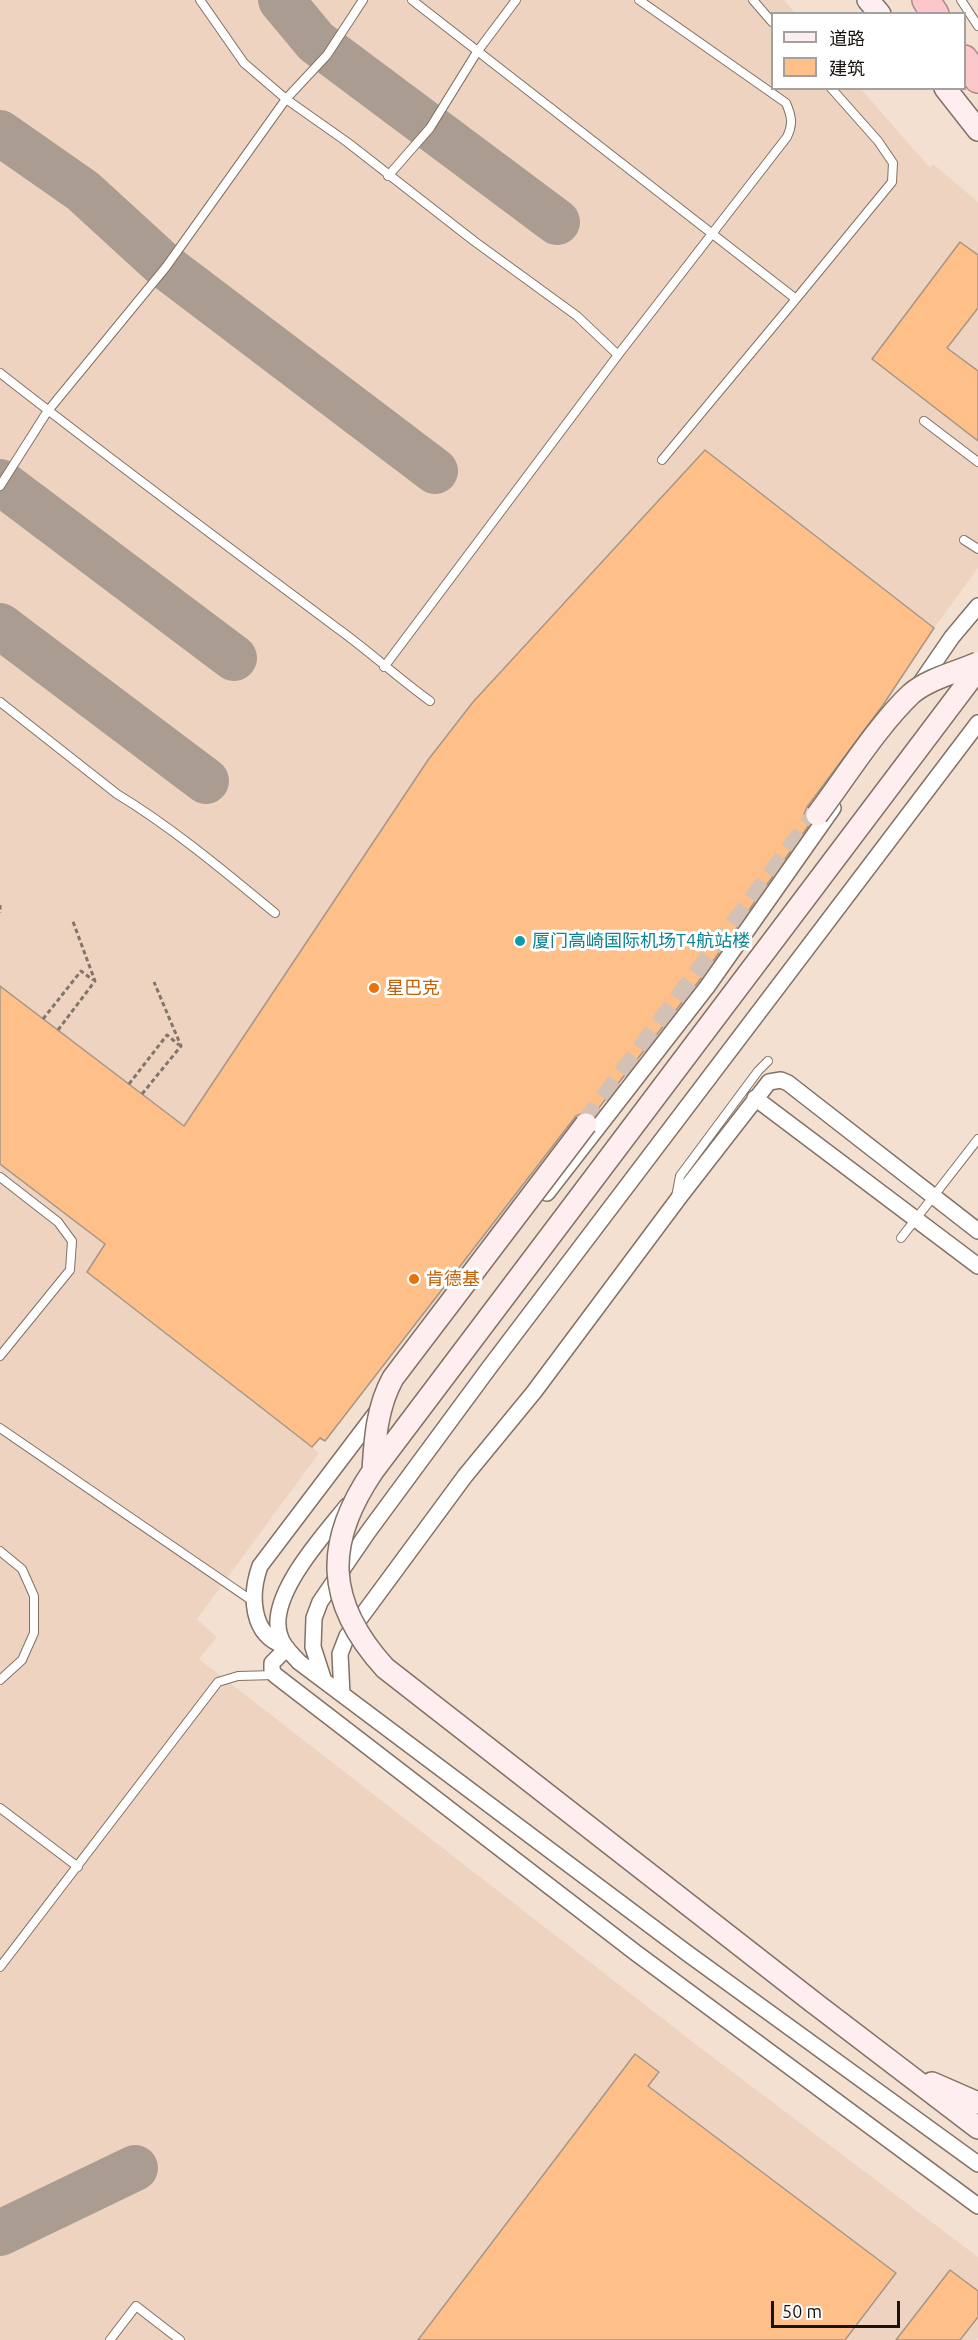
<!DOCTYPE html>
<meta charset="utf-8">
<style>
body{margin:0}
#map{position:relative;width:978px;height:2340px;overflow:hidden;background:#f3e0d1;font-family:Ubuntu,"Noto Sans SC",sans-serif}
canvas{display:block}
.legend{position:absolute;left:771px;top:12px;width:195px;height:78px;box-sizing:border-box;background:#fff;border:2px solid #a3a19f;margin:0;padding:8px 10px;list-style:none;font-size:18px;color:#19130e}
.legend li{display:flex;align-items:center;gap:12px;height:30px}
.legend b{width:30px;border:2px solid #a3a19f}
.scale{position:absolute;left:771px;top:2301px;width:129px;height:27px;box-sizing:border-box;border:3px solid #19130e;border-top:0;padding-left:8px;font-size:18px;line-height:21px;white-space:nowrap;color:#19130e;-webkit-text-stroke:4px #fff;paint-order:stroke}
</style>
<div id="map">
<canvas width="978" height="2340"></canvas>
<ul class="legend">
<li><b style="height:8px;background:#feeeef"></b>道路</li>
<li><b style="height:16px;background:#febf89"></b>建筑</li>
</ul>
<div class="scale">50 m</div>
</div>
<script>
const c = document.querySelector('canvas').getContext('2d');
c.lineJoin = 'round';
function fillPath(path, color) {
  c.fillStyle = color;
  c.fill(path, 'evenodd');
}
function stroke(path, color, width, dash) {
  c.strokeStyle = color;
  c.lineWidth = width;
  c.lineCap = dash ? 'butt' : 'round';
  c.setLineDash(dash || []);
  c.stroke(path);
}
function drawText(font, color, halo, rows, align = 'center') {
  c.font = font + ' Ubuntu,"Noto Sans SC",sans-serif';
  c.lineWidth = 6;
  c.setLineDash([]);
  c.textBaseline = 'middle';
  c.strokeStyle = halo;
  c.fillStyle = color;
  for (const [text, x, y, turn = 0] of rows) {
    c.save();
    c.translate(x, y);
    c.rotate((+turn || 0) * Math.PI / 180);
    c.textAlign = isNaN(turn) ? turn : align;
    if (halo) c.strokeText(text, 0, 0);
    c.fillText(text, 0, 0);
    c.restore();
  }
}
const built = new Path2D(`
 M 0,0 L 784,0 L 795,13 L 772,14 L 772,88 L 861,89 L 930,168 L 933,164 L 978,202 L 978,568 L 934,628 L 866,731 L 801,843 L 717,963 L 647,1051 L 395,1350 L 325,1441 L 319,1438 L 312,1447 L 319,1453 L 197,1619 L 217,1637 L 199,1659 L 698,2046 L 978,2257 L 978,2337 L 976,2340 L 0,2340 Z`);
const taxiway = new Path2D(`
 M 281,0 L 316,42 L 557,222
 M 0,133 L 83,191 L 166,267 L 435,471
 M 0,482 L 234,658
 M 0,626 L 206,781
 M 0,2233 L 135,2168`);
const building = new Path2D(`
 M 960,242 L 978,255 L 978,308 L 947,348 L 978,371 L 978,441 L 872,359 Z
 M 705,450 L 934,628 L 883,705 L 807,807 L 804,814 L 809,825 L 699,981 L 594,1114 L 587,1111 L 576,1116 L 325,1441 L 320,1438 L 312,1447 L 87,1272 L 105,1244 L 0,1164 L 0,986 L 184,1126 L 428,760 L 473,702 Z
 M 635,2054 L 659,2072 L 648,2086 L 896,2273 L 845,2340 L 418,2340 Z
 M 950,2270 L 978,2291 L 978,2317 L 960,2340 L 896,2340 Z`);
const secondaryTunnel = new Path2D(`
 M 586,1124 L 817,815`);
const path = new Path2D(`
 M 0,905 L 0,913
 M 43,1019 L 81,971 L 93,980
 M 58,1030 L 95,981 L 72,919
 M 129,1084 L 167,1035 L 179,1045
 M 142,1094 L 181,1046 L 154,982`);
const lane = new Path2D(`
 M 200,0 L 244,63 L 286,99 L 347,142 L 474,241 L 577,316 L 618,355
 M 412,0 L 796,299 L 892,182 L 893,163 L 878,141 L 831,88
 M 753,0 L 772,22
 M 961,0 L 978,26
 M 388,176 L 430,128 L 477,52 L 516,0
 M 0,373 C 111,460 224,544 337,628 C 369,651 398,678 430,701
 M 924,421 L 978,462
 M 662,460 L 796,299
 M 0,486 L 47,412 L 166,267 L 286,99 L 327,55 L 363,0
 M 964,540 L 978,549
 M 384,667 L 618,355 L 787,137 C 793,124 792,117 786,103 L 639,0
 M 0,702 L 117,794 C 173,828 224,871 275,913
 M 0,1177 L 58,1222 L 72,1241 L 70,1270 L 0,1356
 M 676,1197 L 680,1176 L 758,1071 L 768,1061
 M 901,1238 L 978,1139
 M 0,1428 L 254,1602
 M 0,1551 L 22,1569 L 34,1596 L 34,1633 L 22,1660 L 0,1680
 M 0,1808 L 78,1867
 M 0,1967 L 218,1682 L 238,1676 L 275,1675
 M 110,2340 L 136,2306 L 180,2340`);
const street = new Path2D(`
 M 917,688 L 952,637 L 978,606
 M 755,1098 L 978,1266
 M 547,1193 L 707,987 L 833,808
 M 347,1506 C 324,1535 266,1597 280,1636 C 283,1647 292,1654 299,1662 L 687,1953 L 978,2164
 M 285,1646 C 250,1635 250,1594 260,1566 L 379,1409
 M 287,1648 L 272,1663 L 272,1670 L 275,1675 L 636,1953 L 978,2206
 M 323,1678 L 313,1647 L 314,1618 L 320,1602 L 368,1532 L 489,1368 L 978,723
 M 342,1694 L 340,1654 L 347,1636 L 465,1476 L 534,1392 L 681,1195 L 769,1082 L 781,1080 L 788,1083 L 978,1231`);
const secondary = new Path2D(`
 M 868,0 L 880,14
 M 945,88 L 978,130
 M 813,2002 L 978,2128
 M 932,2083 L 978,2103`);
const highway = new Path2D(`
 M 926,0 L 935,14
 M 964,59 L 978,79`);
const secondaryBridge = new Path2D(`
 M 817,815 C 845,778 878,725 911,694 C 928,679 957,672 978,663
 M 373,1471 C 375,1438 377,1407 393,1378 L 586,1124
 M 813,2002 L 385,1668 C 325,1602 324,1543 373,1471 L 978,669`);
const markers = [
 [520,941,6,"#0f9aa8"],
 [374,988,6,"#e8710a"],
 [414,1279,6,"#e8710a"]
];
const cultureNames = [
 ["厦门高崎国际机场T4航站楼",532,941]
];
const foodNames = [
 ["星巴克",386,988],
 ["肯德基",426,1279]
];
fillPath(built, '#eed4c0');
stroke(taxiway, '#ab9c91', 46);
fillPath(building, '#febf89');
stroke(building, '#a79688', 1.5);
stroke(secondaryTunnel, '#d2c1b4', 21, [21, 10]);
stroke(lane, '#827164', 10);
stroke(street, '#827164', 18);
stroke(secondary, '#827164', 24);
stroke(highway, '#ac8888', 30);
stroke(path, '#82756c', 3, [4.5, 3]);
stroke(lane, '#fff', 8);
stroke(street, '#fff', 15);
stroke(secondary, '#feeeef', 21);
stroke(highway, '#fbc7ca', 27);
stroke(secondaryBridge, '#827164', 24, []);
stroke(secondaryBridge, '#feeeef', 21);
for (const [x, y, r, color] of markers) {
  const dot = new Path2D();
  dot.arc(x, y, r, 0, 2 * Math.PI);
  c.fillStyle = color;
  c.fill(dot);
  stroke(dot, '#fff', 2);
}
drawText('18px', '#0d838f', '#fff', cultureNames, 'left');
drawText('18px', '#c56008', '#fff', foodNames, 'left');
</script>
